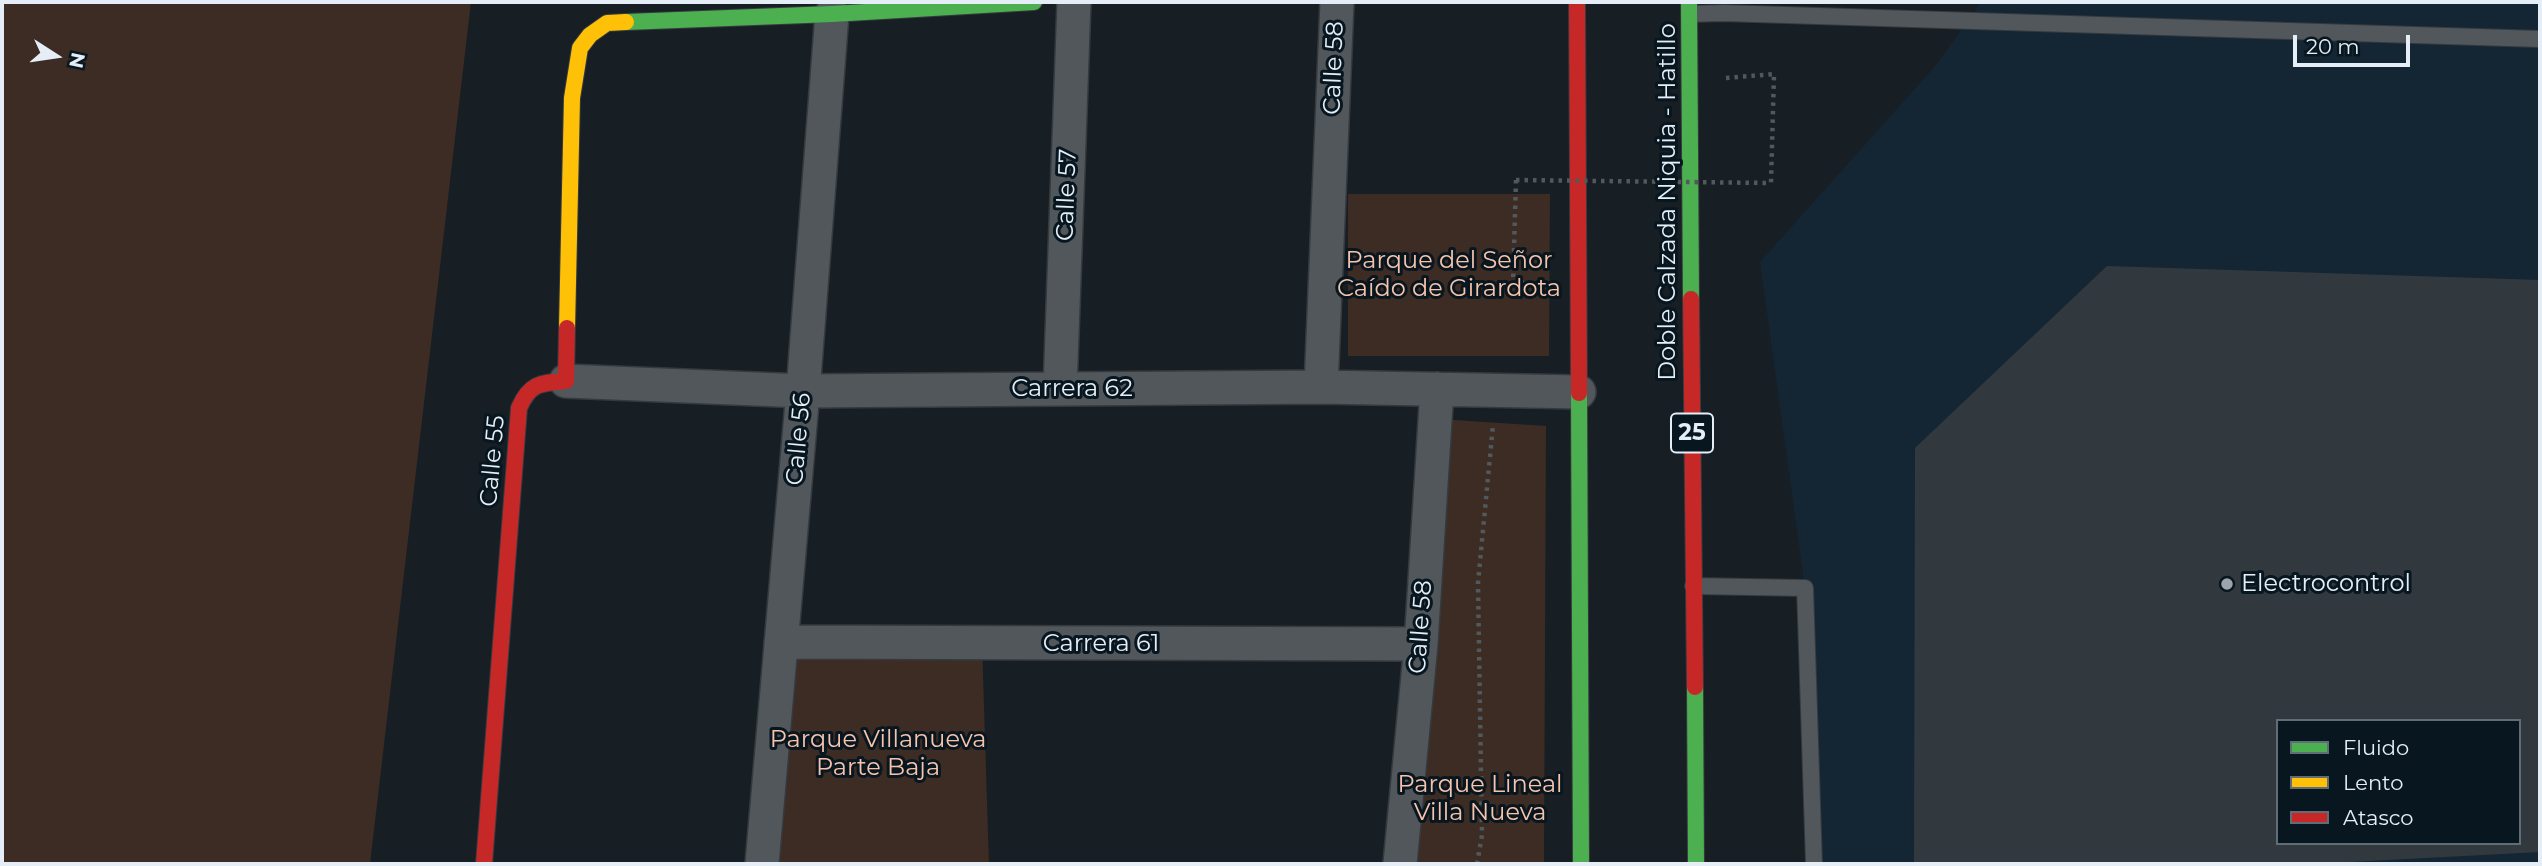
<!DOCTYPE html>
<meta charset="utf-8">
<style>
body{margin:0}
#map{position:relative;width:2542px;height:866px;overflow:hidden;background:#171e24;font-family:Montserrat,sans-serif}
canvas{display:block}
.frame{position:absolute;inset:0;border:4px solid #e5eef6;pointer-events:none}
.legend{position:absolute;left:2276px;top:719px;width:245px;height:126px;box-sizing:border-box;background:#081620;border:2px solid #606c76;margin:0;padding:9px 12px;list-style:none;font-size:21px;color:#e5eef6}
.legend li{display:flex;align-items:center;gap:14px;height:35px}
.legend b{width:35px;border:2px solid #606c76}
.north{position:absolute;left:21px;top:21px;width:70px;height:70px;-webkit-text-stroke:5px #081620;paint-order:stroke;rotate:102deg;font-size:19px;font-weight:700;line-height:28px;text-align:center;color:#e5eef6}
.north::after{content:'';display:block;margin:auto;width:24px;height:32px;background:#e5eef6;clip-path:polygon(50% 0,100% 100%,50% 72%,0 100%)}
.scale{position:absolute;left:2293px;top:35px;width:117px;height:32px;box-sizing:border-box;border:4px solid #e5eef6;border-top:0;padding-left:9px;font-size:21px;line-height:24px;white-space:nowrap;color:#e5eef6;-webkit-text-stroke:5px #081620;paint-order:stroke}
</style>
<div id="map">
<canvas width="2542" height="866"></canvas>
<div class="frame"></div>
<ul class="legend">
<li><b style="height:9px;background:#4caf50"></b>Fluido</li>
<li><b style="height:9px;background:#ffc107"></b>Lento</li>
<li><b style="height:9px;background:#c62828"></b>Atasco</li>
</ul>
<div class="north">N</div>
<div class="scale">20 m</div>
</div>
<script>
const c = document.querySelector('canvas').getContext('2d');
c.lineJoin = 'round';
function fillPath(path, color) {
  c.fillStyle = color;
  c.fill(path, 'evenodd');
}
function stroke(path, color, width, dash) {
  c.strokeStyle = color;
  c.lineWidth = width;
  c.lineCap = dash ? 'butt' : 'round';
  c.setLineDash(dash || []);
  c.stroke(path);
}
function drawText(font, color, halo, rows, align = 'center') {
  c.font = font + ' Montserrat,sans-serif';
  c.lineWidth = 6;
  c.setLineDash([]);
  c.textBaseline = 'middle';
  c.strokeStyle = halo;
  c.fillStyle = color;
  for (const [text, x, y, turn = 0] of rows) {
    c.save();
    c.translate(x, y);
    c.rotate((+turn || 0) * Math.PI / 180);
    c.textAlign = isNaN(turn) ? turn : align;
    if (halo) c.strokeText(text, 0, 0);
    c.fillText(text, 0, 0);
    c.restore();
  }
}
const built = new Path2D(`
 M 1981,2 L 2540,2 L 2540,864 L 1814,864 L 1805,588 L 1760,262 L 1937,64 ZM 2278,721 L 2519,721 L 2519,843 L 2278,843 Z`);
const green = new Path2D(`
 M 2,2 L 471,2 L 370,864 L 2,864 Z
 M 1348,194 L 1550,194 L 1549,356 L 1348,356 Z
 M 1439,419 L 1546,426 L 1544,864 L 1412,864 Z
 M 781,642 L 982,643 L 989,864 L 762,864 Z`);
const building = new Path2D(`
 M 2107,266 L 2540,280 L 2540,852 L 2311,864 L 1914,864 L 1915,448 ZM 2278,721 L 2519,721 L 2519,843 L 2278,843 Z`);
const path = new Path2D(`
 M 1726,78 L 1774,74 L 1771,183
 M 1516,180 L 1513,283 L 1539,282
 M 1477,864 L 1482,835 L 1478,583 L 1493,425`);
const lane = new Path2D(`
 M 1689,14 L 1723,13 L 2540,39
 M 1693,586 L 1805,588 L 1814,864`);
const street = new Path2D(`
 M 566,381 L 803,391 L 1321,387 L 1579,392
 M 1321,387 L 1337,2
 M 1060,389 L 1074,2
 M 781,642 L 1421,644
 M 762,864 L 803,391 L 832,14
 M 1400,864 L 1421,644 L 1437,389`);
const fast = new Path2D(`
 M 1689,2 L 1691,299
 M 626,22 L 832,14 L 1034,2
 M 1579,393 L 1581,864
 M 1695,687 L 1696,864`);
const slow = new Path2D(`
 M 567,328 L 572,98 L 580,48 L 590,35 L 607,23 L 626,22`);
const jam = new Path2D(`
 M 1577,2 L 1579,393
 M 1691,299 L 1695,687
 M 484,864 L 519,408 C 530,383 540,383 566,381 L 567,328`);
const pathBridge = new Path2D(`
 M 1516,180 L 1771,183`);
const markers = [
 [2227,584,7,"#9da5ac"]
];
const shields = [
 [1692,433,42]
];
const shieldNames = [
 ["25",1692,433]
];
const streetNames = [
 ["Calle 58",1334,68,-88],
 ["Calle 57",1067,195,-88],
 ["Doble Calzada Niquia - Hatillo",1668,202,-90],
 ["Carrera 62",1072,389],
 ["Calle 56",799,439,-85],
 ["Calle 55",493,461,-85],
 ["Calle 58",1421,627,-86],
 ["Carrera 61",1101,644]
];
const parkNames = [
 ["Parque del Señor",1449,261],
 ["Caído de Girardota",1449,289],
 ["Parque Villanueva",878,740],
 ["Parte Baja",878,768],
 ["Parque Lineal",1480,785],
 ["Villa Nueva",1480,813]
];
const poiNames = [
 ["Electrocontrol",2241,584]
];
fillPath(built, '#142634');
fillPath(green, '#3c2c24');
fillPath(building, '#32393e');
stroke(lane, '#353a3f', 18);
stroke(street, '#353a3f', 36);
stroke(fast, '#353a3f', 18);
stroke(slow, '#353a3f', 18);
stroke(jam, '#353a3f', 18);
stroke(path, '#52585c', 4.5, [3.5, 5]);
stroke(lane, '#51575b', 16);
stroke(street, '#51575b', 33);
stroke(fast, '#4caf50', 16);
stroke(slow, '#ffc107', 16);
stroke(jam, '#c62828', 16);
stroke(pathBridge, '#52585c', 4.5, [3.5, 5]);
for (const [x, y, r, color] of markers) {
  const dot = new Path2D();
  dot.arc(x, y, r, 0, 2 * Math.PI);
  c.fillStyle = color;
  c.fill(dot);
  stroke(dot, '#081620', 2.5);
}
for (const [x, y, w] of shields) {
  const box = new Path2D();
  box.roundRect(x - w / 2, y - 19.5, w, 39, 5);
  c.fillStyle = '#081620';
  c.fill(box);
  stroke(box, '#e5eef6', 2);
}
drawText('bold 23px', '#e5eef6', null, shieldNames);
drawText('24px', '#e5eef6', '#081620', streetNames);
drawText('24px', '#f7c3aa', '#081620', parkNames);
drawText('24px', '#e5eef6', '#081620', poiNames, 'left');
</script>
